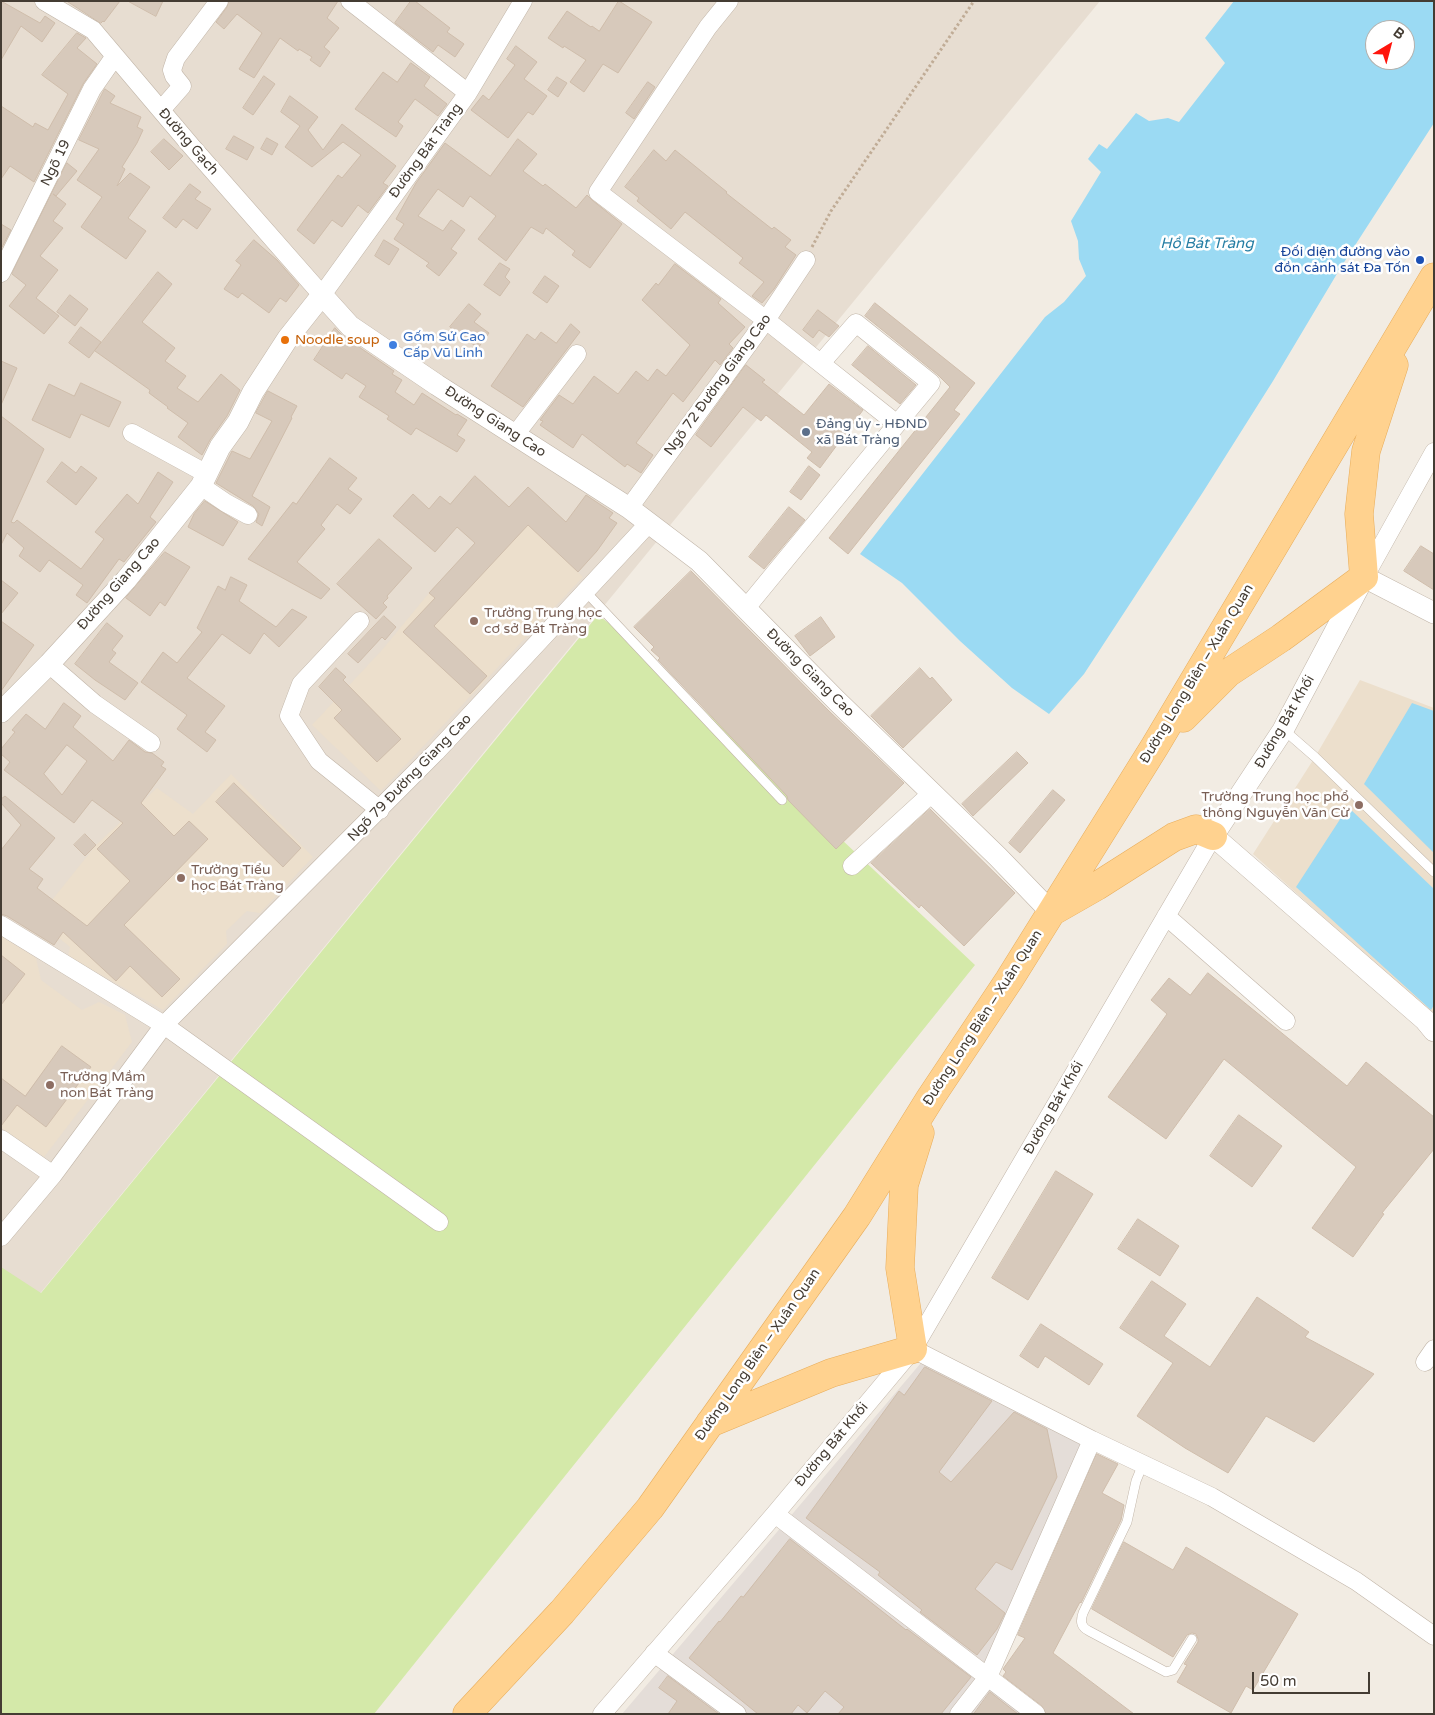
<!DOCTYPE html>
<meta charset="utf-8">
<style>
body{margin:0}
#map{position:relative;width:1435px;height:1715px;overflow:hidden;background:#f2ece3;font-family:"Varela Round",sans-serif}
canvas{display:block}
.frame{position:absolute;inset:0;border:2px solid #443c33;pointer-events:none}
.north{position:absolute;left:1365px;top:20px;width:50px;height:50px;box-sizing:border-box;background:#fff;border:1px solid #b4b1ad;border-radius:50%;rotate:37deg;font-size:14px;font-weight:700;line-height:20px;text-align:center;color:#443c33}
.north::after{content:'';display:block;margin:auto;width:18px;height:22px;background:#ff150d;clip-path:polygon(50% 0,100% 100%,50% 72%,0 100%)}
.scale{position:absolute;left:1252px;top:1672px;width:118px;height:22px;box-sizing:border-box;border:2px solid #443c33;border-top:0;padding-left:6px;font-size:15px;line-height:18px;white-space:nowrap;color:#443c33;-webkit-text-stroke:4px #fff;paint-order:stroke}
</style>
<div id="map">
<canvas width="1435" height="1715"></canvas>
<div class="frame"></div>
<div class="north">B</div>
<div class="scale">50 m</div>
</div>
<script>
const c = document.querySelector('canvas').getContext('2d');
c.lineJoin = 'round';
function fillPath(path, color) {
  c.fillStyle = color;
  c.fill(path, 'evenodd');
}
function stroke(path, color, width, dash) {
  c.strokeStyle = color;
  c.lineWidth = width;
  c.lineCap = dash ? 'butt' : 'round';
  c.setLineDash(dash || []);
  c.stroke(path);
}
function drawText(font, color, halo, rows, align = 'center') {
  c.font = font + ' "Varela Round",sans-serif';
  c.lineWidth = 5;
  c.setLineDash([]);
  c.textBaseline = 'middle';
  c.strokeStyle = halo;
  c.fillStyle = color;
  for (const [text, x, y, turn = 0] of rows) {
    c.save();
    c.translate(x, y);
    c.rotate((+turn || 0) * Math.PI / 180);
    c.textAlign = isNaN(turn) ? turn : align;
    if (halo) c.strokeText(text, 0, 0);
    c.fillText(text, 0, 0);
    c.restore();
  }
}
const residential = new Path2D(`
 M 1,1 L 1100,1 L 1,1341 Z`);
const industrial = new Path2D(`
 M 926,1357 L 1088,1449 L 995,1680 L 1040,1714 L 622,1714 Z`);
const education = new Path2D(`
 M 528,487 L 597,551 L 578,572 L 583,577 L 381,791 L 312,725 L 382,650 L 429,593 Z
 M 1360,680 L 1434,708 L 1434,1017 L 1253,854 L 1315,757 Z
 M 231,774 L 313,857 L 260,913 L 247,911 L 226,931 L 227,944 L 163,1010 L 68,956 L 70,947 L 59,938 L 75,917 L 52,900 L 96,845 L 157,788 L 193,814 Z
 M 1,936 L 36,958 L 41,980 L 82,1010 L 99,1002 L 125,1015 L 132,1042 L 44,1157 L 1,1128 Z`);
const green = new Path2D(`
 M 598,615 L 622,633 L 975,965 L 374,1714 L 1,1714 L 1,1267 L 41,1293 Z`);
const water = new Path2D(`
 M 1234,1 L 1434,1 L 1434,123 L 1341,267 L 1273,381 L 1203,492 L 1084,674 L 1049,714 L 1012,688 L 960,641 L 902,583 L 860,554 L 1045,317 L 1064,302 L 1086,276 L 1079,259 L 1078,241 L 1071,221 L 1101,172 L 1088,159 L 1099,144 L 1107,149 L 1136,113 L 1149,121 L 1168,118 L 1179,122 L 1225,63 L 1205,38 ZM 1375,30 L 1405,30 L 1405,60 L 1375,60 Z
 M 1412,703 L 1434,711 L 1434,853 L 1364,784 Z
 M 1348,807 L 1434,889 L 1434,1005 L 1431,1010 L 1296,887 Z`);
const building = new Path2D(`
 M 1,1 L 40,23 L 45,16 L 55,23 L 42,42 L 21,26 L 1,60 Z
 M 67,1 L 120,1 L 104,22 L 103,21 L 101,23 Z
 M 128,1 L 163,1 L 156,16 Z
 M 229,1 L 338,1 L 327,18 L 339,28 L 324,47 L 330,52 L 320,67 L 310,60 L 312,57 L 299,49 L 298,51 L 280,38 L 254,78 L 239,69 L 262,33 L 237,14 L 224,29 L 216,22 L 227,7 Z
 M 411,1 L 415,1 L 450,28 L 447,32 L 464,44 L 455,57 L 438,45 L 433,52 L 395,23 Z
 M 619,1 L 652,22 L 618,73 L 603,64 L 584,92 L 570,82 L 586,60 L 564,46 L 563,48 L 548,38 L 567,11 L 591,27 L 592,26 L 599,31 Z
 M 77,33 L 86,38 L 77,48 L 97,64 L 83,84 L 34,182 L 10,166 L 1,179 L 1,106 L 33,127 L 35,123 L 48,130 L 68,94 L 42,75 Z
 M 516,46 L 537,62 L 524,79 L 547,96 L 533,115 L 528,112 L 508,138 L 471,110 L 483,95 L 489,100 L 515,65 L 507,59 Z
 M 411,63 L 430,77 L 424,86 L 447,104 L 438,116 L 415,99 L 398,122 L 403,126 L 396,137 L 355,109 L 383,72 L 397,82 Z
 M 264,76 L 275,84 L 253,115 L 243,108 Z
 M 557,77 L 567,83 L 558,97 L 548,90 Z
 M 648,82 L 655,87 L 634,119 L 626,113 Z
 M 105,89 L 115,96 L 110,103 L 141,117 L 137,127 L 143,130 L 137,143 L 122,167 L 125,169 L 117,186 L 130,173 L 150,187 L 128,218 L 146,231 L 126,259 L 81,227 L 102,197 L 77,180 L 99,149 L 79,140 Z
 M 290,96 L 318,117 L 308,130 L 323,150 L 342,124 L 396,166 L 383,183 L 388,186 L 368,213 L 358,205 L 342,227 L 332,220 L 314,244 L 297,230 L 338,175 L 342,178 L 361,155 L 343,142 L 312,167 L 285,147 L 300,126 L 281,112 Z
 M 234,136 L 254,147 L 247,160 L 226,149 Z
 M 267,138 L 278,144 L 272,155 L 261,149 Z
 M 164,139 L 183,156 L 169,170 L 151,152 Z
 M 518,139 L 537,154 L 523,171 L 543,186 L 545,184 L 576,208 L 587,195 L 592,200 L 622,224 L 590,268 L 572,255 L 575,251 L 546,228 L 543,234 L 531,227 L 506,261 L 478,239 L 496,216 L 470,196 L 463,207 L 438,189 L 418,216 L 443,231 L 451,220 L 465,230 L 451,249 L 457,253 L 439,276 L 426,266 L 429,263 L 394,239 L 404,224 L 396,219 L 416,183 L 445,143 L 490,176 Z
 M 654,150 L 666,161 L 675,150 L 727,192 L 726,193 L 772,229 L 774,227 L 791,240 L 785,247 L 796,255 L 774,289 L 762,303 L 752,296 L 764,282 L 739,263 L 743,258 L 685,212 L 671,229 L 637,201 L 639,198 L 625,187 Z
 M 67,163 L 77,171 L 56,196 L 53,194 L 66,204 L 53,221 L 63,228 L 40,256 L 58,270 L 36,298 L 59,316 L 44,334 L 9,306 L 26,285 L 12,274 Z
 M 190,184 L 201,192 L 195,199 L 211,209 L 197,229 L 183,219 L 176,228 L 163,218 Z
 M 1,224 L 11,230 L 1,249 Z
 M 254,240 L 277,260 L 299,285 L 286,302 L 280,298 L 269,313 L 242,293 L 238,298 L 224,289 L 241,265 L 236,261 Z
 M 384,240 L 399,249 L 389,265 L 375,256 Z
 M 500,263 L 510,269 L 505,277 L 510,282 L 500,296 L 484,285 Z
 M 675,264 L 721,299 L 718,303 L 745,327 L 729,344 L 733,348 L 720,365 L 715,360 L 683,402 L 673,393 L 636,443 L 653,455 L 641,473 L 627,464 L 625,467 L 582,434 L 573,448 L 540,425 L 543,421 L 540,420 L 559,395 L 573,404 L 594,376 L 618,394 L 636,371 L 648,381 L 657,369 L 666,376 L 690,345 L 642,300 L 656,283 L 658,285 Z
 M 158,272 L 172,284 L 142,322 L 175,348 L 165,361 L 186,376 L 177,388 L 198,402 L 221,374 L 240,390 L 227,416 L 210,440 L 202,455 L 178,437 L 188,423 L 167,408 L 168,407 L 149,393 L 150,390 L 95,351 Z
 M 545,276 L 559,286 L 547,303 L 533,293 Z
 M 70,295 L 88,309 L 75,326 L 57,312 Z
 M 875,303 L 975,383 L 954,410 L 960,414 L 848,554 L 829,538 L 950,387 L 938,375 L 865,316 Z
 M 469,304 L 481,314 L 474,322 L 489,333 L 478,348 L 450,327 Z
 M 818,310 L 839,326 L 829,337 L 819,330 L 813,338 L 803,330 Z
 M 571,324 L 580,332 L 523,407 L 491,386 L 527,334 L 535,340 L 541,332 L 556,343 Z
 M 81,327 L 101,342 L 89,358 L 69,343 Z
 M 335,328 L 343,336 L 394,371 L 392,374 L 402,380 L 395,392 L 414,405 L 422,393 L 456,415 L 457,414 L 467,420 L 457,435 L 465,440 L 457,452 L 416,428 L 411,435 L 387,419 L 389,416 L 359,397 L 366,386 L 346,373 L 342,379 L 314,360 Z
 M 868,346 L 916,385 L 900,404 L 852,365 Z
 M 1,361 L 17,368 L 1,405 Z
 M 746,365 L 765,380 L 762,382 L 804,415 L 829,384 L 863,410 L 820,468 L 807,458 L 812,452 L 766,415 L 761,421 L 743,407 L 711,447 L 696,435 Z
 M 81,383 L 121,402 L 109,427 L 81,414 L 70,438 L 32,420 L 49,384 L 74,396 Z
 M 268,391 L 297,406 L 291,417 L 292,418 L 252,496 L 270,507 L 262,526 L 256,522 L 259,514 L 253,506 L 216,483 L 232,451 L 250,459 L 272,421 L 256,413 Z
 M 1,416 L 44,449 L 11,522 L 14,523 L 17,520 L 81,569 L 104,539 L 95,532 L 127,494 L 138,504 L 158,472 L 173,482 L 150,517 L 156,522 L 124,562 L 119,559 L 87,603 L 76,595 L 83,585 L 49,560 L 40,572 L 19,556 L 24,548 L 7,533 L 1,545 Z
 M 330,458 L 357,478 L 348,489 L 362,499 L 350,514 L 337,504 L 321,525 L 325,529 L 297,562 L 330,589 L 321,599 L 248,559 L 293,502 L 296,504 Z
 M 62,462 L 76,473 L 81,466 L 97,478 L 76,505 L 47,482 Z
 M 809,466 L 820,475 L 801,500 L 790,492 Z
 M 475,476 L 509,507 L 528,487 L 566,522 L 586,495 L 613,513 L 609,518 L 617,523 L 597,551 L 578,572 L 528,525 L 434,626 L 487,676 L 470,694 L 403,632 L 435,598 L 429,593 L 475,543 L 457,527 L 435,552 L 393,516 L 413,494 L 429,509 L 440,496 L 450,504 Z
 M 205,501 L 238,522 L 223,546 L 188,527 L 194,514 Z
 M 789,507 L 805,520 L 764,569 L 749,557 Z
 M 379,539 L 412,568 L 387,596 L 388,598 L 383,603 L 387,607 L 376,619 L 337,584 Z
 M 1421,546 L 1434,554 L 1434,590 L 1404,571 Z
 M 165,552 L 190,567 L 165,606 L 160,602 L 150,616 L 126,598 Z
 M 691,571 L 828,710 L 904,783 L 836,849 L 788,800 L 787,796 L 658,660 L 660,658 L 651,650 L 654,647 L 634,627 Z
 M 231,577 L 247,585 L 239,601 L 276,627 L 292,609 L 307,617 L 279,647 L 264,633 L 250,654 L 222,634 L 187,678 L 225,706 L 205,732 L 216,740 L 207,752 L 177,729 L 187,715 L 141,682 L 163,652 L 177,663 L 202,632 L 197,628 L 218,586 L 225,590 Z
 M 1,580 L 18,593 L 1,614 Z
 M 384,616 L 396,627 L 385,640 L 382,637 L 358,663 L 348,654 Z
 M 821,617 L 835,637 L 810,656 L 795,636 Z
 M 1,621 L 34,645 L 1,691 Z
 M 107,623 L 123,636 L 112,650 L 116,653 L 109,662 L 138,683 L 125,700 L 95,680 L 75,664 Z
 M 336,668 L 346,677 L 343,680 L 401,739 L 377,762 L 334,718 L 342,710 L 319,687 Z
 M 920,668 L 930,679 L 932,677 L 952,700 L 903,748 L 871,716 Z
 M 64,703 L 81,716 L 73,727 L 113,761 L 129,740 L 145,752 L 152,753 L 164,762 L 161,766 L 166,769 L 141,803 L 174,836 L 189,821 L 208,839 L 124,925 L 180,979 L 162,997 L 130,966 L 116,981 L 63,932 L 54,945 L 7,916 L 1,914 L 1,850 L 21,825 L 1,803 L 1,799 L 5,796 L 55,838 L 29,869 L 43,879 L 37,888 L 87,926 L 130,881 L 97,849 L 123,823 L 92,800 L 74,823 L 4,770 L 10,762 L 1,754 L 1,749 L 15,732 L 12,730 L 26,714 L 45,729 ZM 67,745 L 87,761 L 62,795 L 44,774 Z
 M 1017,752 L 1028,763 L 973,816 L 962,804 Z
 M 234,783 L 301,848 L 283,867 L 216,802 Z
 M 1053,790 L 1065,800 L 1020,853 L 1009,843 Z
 M 930,809 L 1015,893 L 964,946 L 921,905 L 919,908 L 871,863 Z
 M 85,834 L 96,845 L 85,856 L 74,845 Z
 M 1,955 L 25,974 L 1,1005 Z
 M 1208,973 L 1347,1086 L 1366,1062 L 1434,1117 L 1434,1149 L 1382,1213 L 1384,1214 L 1353,1257 L 1312,1228 L 1356,1167 L 1224,1059 L 1166,1139 L 1108,1097 L 1167,1014 L 1151,1000 L 1169,978 L 1190,995 Z
 M 62,1046 L 91,1067 L 46,1127 L 17,1105 L 1,1126 L 1,1078 L 25,1096 Z
 M 1239,1115 L 1282,1146 L 1252,1187 L 1210,1156 Z
 M 1056,1171 L 1093,1194 L 1028,1300 L 992,1278 Z
 M 1138,1219 L 1179,1246 L 1160,1276 L 1118,1249 Z
 M 1152,1281 L 1186,1304 L 1164,1336 L 1210,1367 L 1257,1297 L 1309,1332 L 1305,1337 L 1374,1374 L 1314,1442 L 1266,1416 L 1228,1473 L 1185,1448 L 1137,1416 L 1173,1363 L 1120,1328 Z
 M 1041,1324 L 1103,1364 L 1089,1385 L 1045,1356 L 1038,1368 L 1020,1356 Z
 M 925,1367 L 992,1401 L 939,1472 L 951,1482 L 1014,1412 L 1047,1429 L 1057,1477 L 1012,1570 L 996,1562 L 975,1589 L 1005,1613 L 997,1629 L 977,1655 L 920,1612 L 922,1610 L 878,1575 L 880,1572 L 806,1518 L 899,1391 L 904,1395 Z
 M 1097,1454 L 1118,1464 L 1102,1493 L 1124,1505 L 1121,1520 L 1081,1603 L 1080,1602 L 1053,1653 L 1134,1714 L 1046,1714 L 1042,1706 L 1003,1676 L 1006,1672 L 1003,1669 L 1025,1638 L 1018,1635 Z
 M 790,1539 L 906,1630 L 907,1629 L 971,1677 L 941,1714 L 838,1714 L 844,1707 L 825,1691 L 807,1713 L 798,1705 L 791,1714 L 758,1714 L 689,1658 L 719,1621 L 720,1622 L 741,1596 L 743,1597 Z
 M 1124,1542 L 1173,1570 L 1186,1547 L 1298,1614 L 1253,1690 L 1246,1686 L 1231,1713 L 1177,1682 L 1187,1665 L 1184,1664 L 1198,1642 L 1198,1639 L 1196,1634 L 1192,1633 L 1187,1635 L 1173,1657 L 1092,1609 Z
 M 668,1676 L 719,1714 L 668,1714 L 677,1701 L 659,1688 Z
 M 990,1692 L 1018,1714 L 974,1714 Z`);
const path = new Path2D(`
 M 812,247 L 831,211 L 974,1`);
const service = new Path2D(`
 M 586,592 L 782,800
 M 1284,730 L 1315,757 L 1434,872
 M 1143,1464 L 1136,1481 L 1127,1522 L 1083,1613 C 1080,1622 1081,1627 1089,1631 L 1166,1672 L 1173,1670 L 1192,1639`);
const minor = new Path2D(`
 M 44,1 L 93,30 L 192,147 L 322,295 L 468,93 L 523,1
 M 350,1 L 468,93
 M 729,1 L 708,27 L 598,192 L 766,320 L 897,424 L 746,608
 M 161,110 L 182,86 L 174,76 L 172,70 L 176,58 L 219,1
 M 1,273 L 92,89 L 115,56
 M 821,363 L 856,323 L 931,383 L 897,424
 M 132,433 L 207,474
 M 515,435 L 577,354
 M 201,486 L 226,503 L 248,515
 M 629,508 L 766,320 L 806,260
 M 1365,576 L 1434,452
 M 360,621 L 301,684 L 289,716 L 319,761 L 380,810
 M 49,664 L 95,704 L 151,743
 M 852,866 L 932,793
 M 1166,916 L 1286,1021
 M 1,925 L 164,1025 L 439,1222
 M 1,1139 L 53,1175
 M 1,1237 L 53,1175 L 164,1025 L 436,752 L 649,523
 M 913,1349 L 1092,1440 L 1212,1497 L 1356,1581 L 1434,1636
 M 1425,1362 L 1434,1349
 M 775,1514 L 1036,1714
 M 654,1653 L 737,1714
 M 602,1714 L 775,1514 L 913,1349 L 1213,836
 M 959,1714 L 988,1677 L 1092,1440`);
const tertiary = new Path2D(`
 M 1434,613 L 1364,577 L 1283,730 L 1213,836 L 1425,1020 L 1434,1031
 M 1,712 L 49,664 L 126,580 L 201,486 L 220,447 L 238,422 L 253,392 L 288,338 L 322,295 L 350,326 L 437,385 L 629,508 L 699,561 L 837,701 L 998,857 L 1051,912`);
const primary = new Path2D(`
 M 1183,718 L 1228,673 L 1281,638 L 1364,577 L 1359,514 L 1366,451 L 1394,365
 M 1055,910 L 1097,886 L 1174,837 L 1196,829 L 1213,836
 M 710,1423 L 831,1373 L 913,1349 L 900,1268 L 904,1185 L 920,1133
 M 467,1714 L 562,1612 L 650,1508 L 857,1216 L 931,1097 L 1009,980 L 1155,746 L 1434,277`);
const markers = [
 [1420,260,5,"#1a4fb4"],
 [285,340,5,"#e8710a"],
 [393,345,5,"#3f7fe0"],
 [806,432,5,"#5c6f8a"],
 [474,621,5,"#8d6e63"],
 [1359,805,5,"#8d6e63"],
 [181,878,5,"#8d6e63"],
 [50,1085,5,"#8d6e63"]
];
const streetNames = [
 ["Đường Gạch",188,142,49],
 ["Đường Bát Tràng",426,151,-54],
 ["Ngõ 19",56,163,-64],
 ["Ngõ 72 Đường Giang Cao",718,385,-54],
 ["Đường Giang Cao",495,422,33],
 ["Đường Giang Cao",119,584,-49],
 ["Đường Giang Cao",810,673,45],
 ["Đường Long Biên – Xuân Quan",1197,674,-59],
 ["Đường Bát Khối",1285,722,-60],
 ["Ngõ 79 Đường Giang Cao",410,778,-46],
 ["Đường Long Biên – Xuân Quan",983,1018,-57],
 ["Đường Bát Khối",1054,1108,-60],
 ["Đường Long Biên – Xuân Quan",758,1355,-55],
 ["Đường Bát Khối",832,1445,-50]
];
const transitNames = [
 ["Đối diện đường vào",1410,252],
 ["đồn cảnh sát Đa Tốn",1410,268]
];
const shopNames = [
 ["Gốm Sứ Cao",403,337],
 ["Cấp Vũ Linh",403,353]
];
const foodNames = [
 ["Noodle soup",295,340]
];
const serviceNames = [
 ["Đảng ủy - HĐND",816,424],
 ["xã Bát Tràng",816,440]
];
const educationNames = [
 ["Trường Trung học",484,613],
 ["cơ sở Bát Tràng",484,629],
 ["Trường Trung học phổ",1349,797,"right"],
 ["thông Nguyễn Văn Cừ",1349,813,"right"],
 ["Trường Tiểu",191,870],
 ["học Bát Tràng",191,886],
 ["Trường Mầm",60,1077],
 ["non Bát Tràng",60,1093]
];
const waterNames = [
 ["Hồ Bát Tràng",1207,244]
];
fillPath(residential, '#e7ddd1');
fillPath(industrial, '#e4ddd8');
fillPath(education, '#ecdfcc');
fillPath(green, '#d4e9a9');
fillPath(water, '#9bdaf3');
fillPath(building, '#d7c9bb');
stroke(building, '#cfbdab', 1);
stroke(service, '#c1b5a8', 10);
stroke(minor, '#c1b5a8', 19);
stroke(tertiary, '#c1b5a8', 22);
stroke(primary, '#e8ad5b', 29);
stroke(path, '#c0ac96', 3, [2.5, 2.5]);
stroke(service, '#fff', 9);
stroke(minor, '#fff', 18);
stroke(tertiary, '#fff', 21);
stroke(primary, '#ffd28f', 28);
for (const [x, y, r, color] of markers) {
  const dot = new Path2D();
  dot.arc(x, y, r, 0, 2 * Math.PI);
  c.fillStyle = color;
  c.fill(dot);
  stroke(dot, '#fff', 2);
}
drawText('14px', '#443c33', '#fff', streetNames);
drawText('14px', '#164399', '#fff', transitNames, 'right');
drawText('14px', '#366cbe', '#fff', shopNames, 'left');
drawText('14px', '#c56008', '#fff', foodNames, 'left');
drawText('14px', '#4e5e75', '#fff', serviceNames, 'left');
drawText('14px', '#785e54', '#fff', educationNames, 'left');
drawText('italic 15px', '#267ea4', '#fff', waterNames);
</script>
